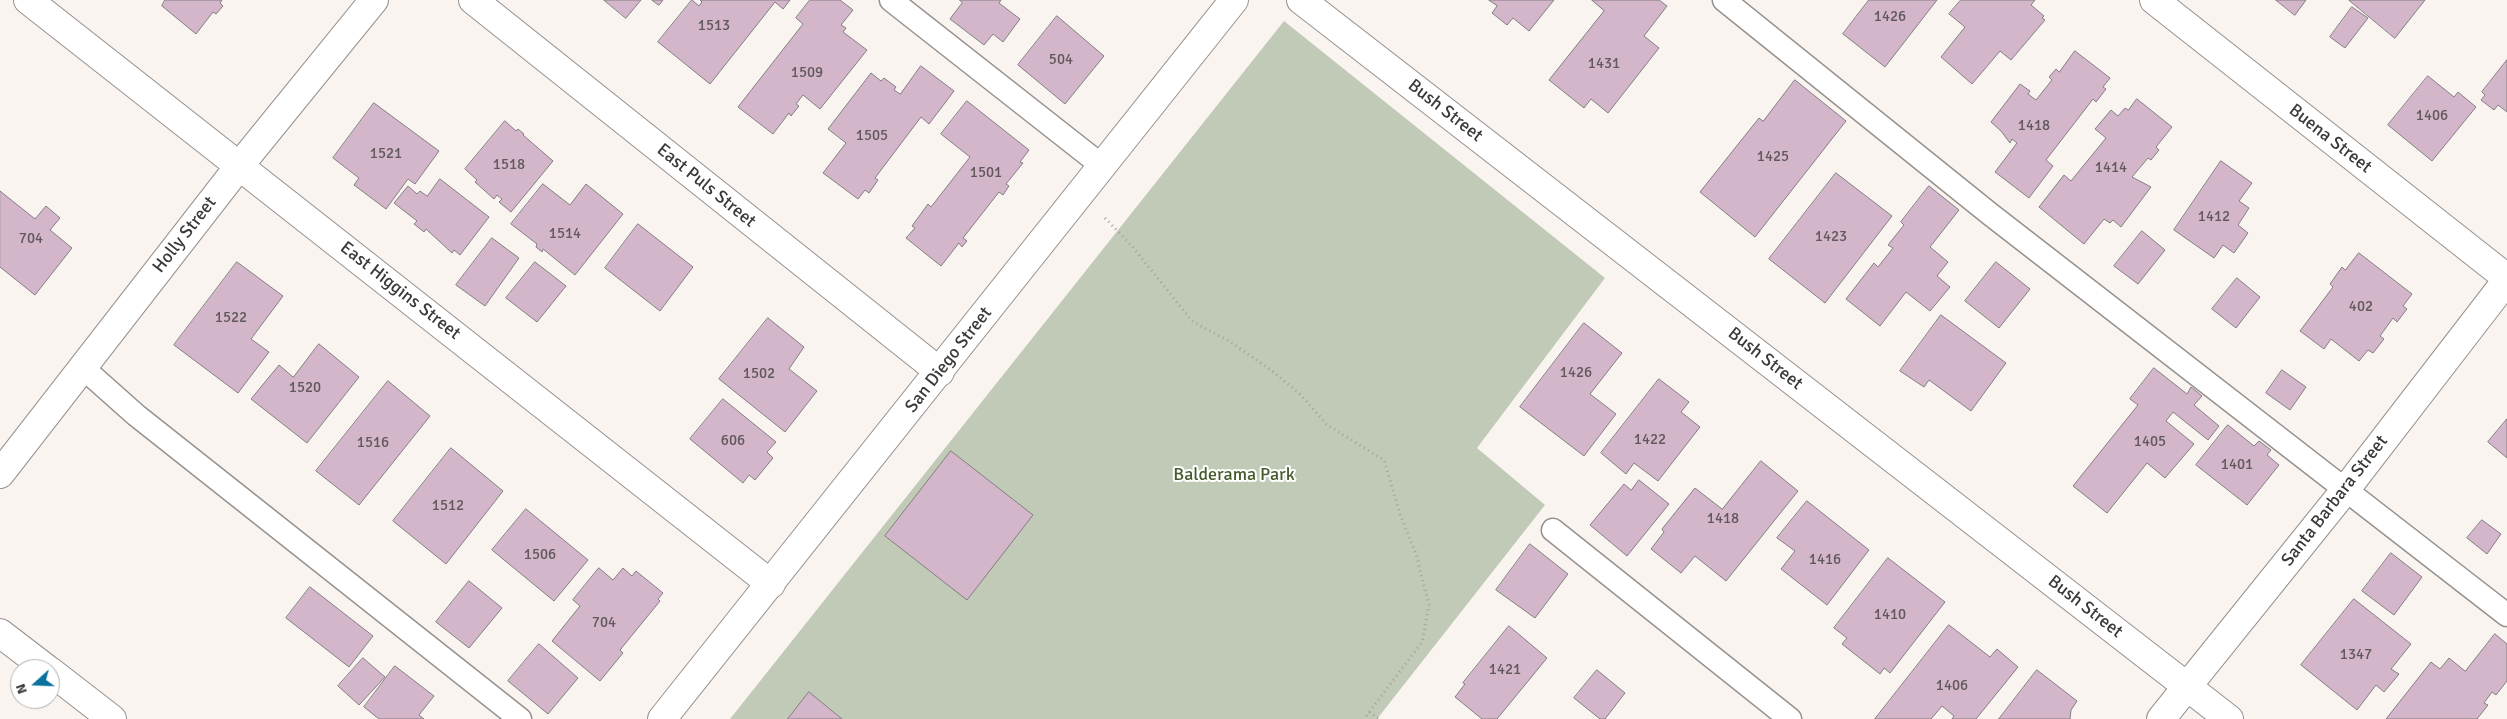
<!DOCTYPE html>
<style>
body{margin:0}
#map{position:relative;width:2507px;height:719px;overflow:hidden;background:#faf4f1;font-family:Signika,sans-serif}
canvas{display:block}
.north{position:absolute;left:10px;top:659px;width:50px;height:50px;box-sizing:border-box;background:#fff;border:1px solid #b1b0af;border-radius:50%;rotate:250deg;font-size:14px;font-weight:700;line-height:20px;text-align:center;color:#3b3938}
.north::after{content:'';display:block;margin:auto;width:18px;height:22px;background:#0a709d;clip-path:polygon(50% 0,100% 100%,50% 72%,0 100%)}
</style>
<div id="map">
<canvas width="2507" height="719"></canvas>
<div class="north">N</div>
</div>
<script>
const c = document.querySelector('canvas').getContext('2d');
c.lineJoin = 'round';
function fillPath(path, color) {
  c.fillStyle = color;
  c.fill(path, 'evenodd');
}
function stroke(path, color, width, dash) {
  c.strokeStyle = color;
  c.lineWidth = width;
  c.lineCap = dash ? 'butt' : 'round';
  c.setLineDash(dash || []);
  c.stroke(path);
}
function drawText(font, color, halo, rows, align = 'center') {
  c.font = font + ' Signika,sans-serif';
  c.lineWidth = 4;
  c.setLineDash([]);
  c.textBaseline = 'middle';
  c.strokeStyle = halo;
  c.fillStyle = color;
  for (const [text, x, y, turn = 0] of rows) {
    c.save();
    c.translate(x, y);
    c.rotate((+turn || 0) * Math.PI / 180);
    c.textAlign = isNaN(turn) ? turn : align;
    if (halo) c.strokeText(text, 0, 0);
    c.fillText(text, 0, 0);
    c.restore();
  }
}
const green = new Path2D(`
 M 1284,21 L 1605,278 L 1477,448 L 1545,505 L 1377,719 L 730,719 Z`);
const building = new Path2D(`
 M 165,0 L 222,0 L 220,3 L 223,6 L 216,14 L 213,12 L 196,34 L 162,6 Z
 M 604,0 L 641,0 L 626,18 Z
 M 652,0 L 663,0 L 659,5 Z
 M 692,0 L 699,6 L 702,2 L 700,0 L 790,0 L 783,9 L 775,2 L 710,84 L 658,42 Z
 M 810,0 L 840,0 L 853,10 L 841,25 L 846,28 L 843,32 L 867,50 L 820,109 L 803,95 L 796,104 L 799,106 L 791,116 L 789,113 L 773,134 L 738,107 L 803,24 L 796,18 Z
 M 960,0 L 1001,0 L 999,3 L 1020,19 L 1003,42 L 993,34 L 984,45 L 950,19 L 962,3 Z
 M 1489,0 L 1554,0 L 1529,31 L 1513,18 L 1507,25 L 1492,13 L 1497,6 Z
 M 1592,0 L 1659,0 L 1667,6 L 1644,36 L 1659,48 L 1608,113 L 1591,99 L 1584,108 L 1549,80 L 1604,11 Z
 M 1869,0 L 1937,0 L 1885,67 L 1843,34 Z
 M 1961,0 L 2035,0 L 2031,5 L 2044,16 L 2042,18 L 2045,20 L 2011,60 L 2000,51 L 1972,84 L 1941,57 L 1965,27 L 1949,14 Z
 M 2276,0 L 2306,0 L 2295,15 Z
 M 2349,0 L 2425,0 L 2395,38 Z
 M 2352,7 L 2368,18 L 2345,48 L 2330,37 Z
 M 1057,16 L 1104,56 L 1065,104 L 1018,65 Z
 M 2075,51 L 2110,78 L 2103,87 L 2106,89 L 2096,102 L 2093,99 L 2046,160 L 2053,166 L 2029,198 L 1995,172 L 2017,143 L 2012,139 L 2010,143 L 2001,131 L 1991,122 L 2020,84 L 2030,91 L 2028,94 L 2036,100 L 2052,80 L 2049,77 L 2056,69 L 2059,72 Z
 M 2507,60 L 2507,112 L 2498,105 L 2494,110 L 2481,100 L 2485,95 L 2482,92 Z
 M 921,66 L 954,91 L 929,124 L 921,117 L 875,178 L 878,180 L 869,193 L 865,190 L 858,199 L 823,173 L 846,143 L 828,129 L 871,73 L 881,81 L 884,78 L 896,87 L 894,90 L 900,94 Z
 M 2428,76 L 2454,97 L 2458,92 L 2476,107 L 2432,161 L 2388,125 Z
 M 1795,80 L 1846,121 L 1755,237 L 1700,192 L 1759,118 L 1763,121 Z
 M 2137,99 L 2172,127 L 2156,147 L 2159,150 L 2151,160 L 2148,158 L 2132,177 L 2151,187 L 2121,227 L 2113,220 L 2110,223 L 2104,219 L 2084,244 L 2039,207 L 2064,175 L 2071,181 L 2106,138 L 2095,129 L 2111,110 L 2118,116 L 2125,108 L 2128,110 Z
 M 967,101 L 1029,150 L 1020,162 L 1023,163 L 1006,184 L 1009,186 L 1003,195 L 999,192 L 963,238 L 967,241 L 962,247 L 959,243 L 941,266 L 906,238 L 915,228 L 912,226 L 928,204 L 931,207 L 970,157 L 941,134 Z
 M 374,103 L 439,151 L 415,184 L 408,179 L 386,209 L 354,185 L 359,178 L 333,158 Z
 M 505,121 L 516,131 L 518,129 L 524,134 L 523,135 L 553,161 L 511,212 L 499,202 L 502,199 L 497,195 L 494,199 L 475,182 L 477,180 L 465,169 Z
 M 2221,161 L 2252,183 L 2239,201 L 2249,208 L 2238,225 L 2248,233 L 2234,253 L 2223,245 L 2214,258 L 2174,230 Z
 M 1836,173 L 1892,216 L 1825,303 L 1769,259 Z
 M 440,179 L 489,217 L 460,255 L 454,250 L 452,253 L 426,229 L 424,232 L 414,224 L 417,221 L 394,203 L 408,186 L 417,194 L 420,191 L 427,196 Z
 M 543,184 L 570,205 L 586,184 L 623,214 L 575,275 L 543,249 L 542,252 L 536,247 L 537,244 L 511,224 Z
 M 1929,186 L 1959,210 L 1930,247 L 1948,262 L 1937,276 L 1950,287 L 1930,311 L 1906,292 L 1880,326 L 1846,299 L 1874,263 L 1878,267 L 1893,248 L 1888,245 L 1904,225 L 1901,222 Z
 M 0,191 L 35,219 L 46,206 L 60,218 L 50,230 L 72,248 L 35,295 L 0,267 Z
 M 638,224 L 693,267 L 660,311 L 605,268 Z
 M 2142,231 L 2165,250 L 2138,284 L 2114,266 Z
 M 492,238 L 519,258 L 485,306 L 456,285 Z
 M 2359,253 L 2412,294 L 2403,306 L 2407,309 L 2397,322 L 2393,318 L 2380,336 L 2384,339 L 2373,353 L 2368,350 L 2359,361 L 2331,339 L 2324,349 L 2300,331 L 2333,287 L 2330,284 L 2342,267 L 2345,270 Z
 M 237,262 L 283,296 L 251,339 L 269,352 L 238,393 L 174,345 Z
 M 535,262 L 566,286 L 537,322 L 506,298 Z
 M 1996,262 L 2030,289 L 1999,328 L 1965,301 Z
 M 2237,278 L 2260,297 L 2236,328 L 2212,309 Z
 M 1941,315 L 2006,363 L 1971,411 L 1929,380 L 1924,387 L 1900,371 Z
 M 768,318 L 804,347 L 789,369 L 817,391 L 785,432 L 719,379 Z
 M 1584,323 L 1622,353 L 1590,394 L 1616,414 L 1584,456 L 1520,407 Z
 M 319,344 L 359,377 L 307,443 L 251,399 L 279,365 L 293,377 Z
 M 2154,368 L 2187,394 L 2191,387 L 2202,396 L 2194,405 L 2219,426 L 2208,440 L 2173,412 L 2166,421 L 2194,444 L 2165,478 L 2147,463 L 2107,513 L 2073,486 L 2138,405 L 2130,399 Z
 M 2282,370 L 2306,387 L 2290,410 L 2266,393 Z
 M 1659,379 L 1689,402 L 1681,412 L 1700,427 L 1658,481 L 1634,463 L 1626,474 L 1601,453 Z
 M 388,381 L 430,416 L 359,505 L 316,471 Z
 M 723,399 L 776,442 L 767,452 L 773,458 L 755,480 L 749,475 L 743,483 L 690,439 Z
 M 2507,419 L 2507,458 L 2488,442 Z
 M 2228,425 L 2254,446 L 2259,441 L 2271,450 L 2267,455 L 2279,465 L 2247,505 L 2196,465 Z
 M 451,448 L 503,491 L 446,564 L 393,521 Z
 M 951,451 L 1033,515 L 967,600 L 885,536 Z
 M 1761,461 L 1798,491 L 1726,581 L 1695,556 L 1681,573 L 1651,549 L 1664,532 L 1662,529 L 1695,488 L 1722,509 Z
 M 1639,480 L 1669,504 L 1627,556 L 1590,525 L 1624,484 L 1631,490 Z
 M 1807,501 L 1869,550 L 1827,605 L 1781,569 L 1795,551 L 1777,538 Z
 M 526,509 L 588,560 L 554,601 L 492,550 Z
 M 2482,520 L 2501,534 L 2487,554 L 2467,538 Z
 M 1530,544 L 1568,574 L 1535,618 L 1496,590 Z
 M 2391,553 L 2422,577 L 2394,615 L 2362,591 Z
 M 1888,558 L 1945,602 L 1890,673 L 1884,668 L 1880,674 L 1842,644 L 1847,638 L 1834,628 Z
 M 599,568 L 613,580 L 623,568 L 632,576 L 636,571 L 663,593 L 658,599 L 660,601 L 620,650 L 623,653 L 600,681 L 552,641 L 580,606 L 573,600 Z
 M 469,581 L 502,608 L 469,648 L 436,622 Z
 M 310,587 L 373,636 L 349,667 L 286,618 Z
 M 2354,599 L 2411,644 L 2391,669 L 2399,674 L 2384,692 L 2376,685 L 2357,710 L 2301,665 Z
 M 1949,625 L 1990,657 L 1997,649 L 2018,667 L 1976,719 L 1952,719 L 1954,716 L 1942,706 L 1931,719 L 1875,719 Z
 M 1509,626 L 1547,658 L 1497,719 L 1482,719 L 1455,697 L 1465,684 L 1463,683 Z
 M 2495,634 L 2507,644 L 2507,681 L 2496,695 L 2492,692 L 2484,703 L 2488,705 L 2477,719 L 2386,719 L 2431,662 L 2440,669 L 2449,658 L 2465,671 Z
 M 539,644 L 578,678 L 548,714 L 508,681 Z
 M 363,658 L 385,677 L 359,705 L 338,686 Z
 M 395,666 L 434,696 L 419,715 L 424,719 L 379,719 L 364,707 Z
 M 1597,670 L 1625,693 L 1605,719 L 1600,719 L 1574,698 Z
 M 2037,670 L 2077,701 L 2071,710 L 2070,719 L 1999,719 Z
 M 809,692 L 842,719 L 788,719 Z`);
const path = new Path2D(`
 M 1105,218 L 1132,246 L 1192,321 L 1232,343 L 1271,370 L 1301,395 L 1327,425 L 1384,460 L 1400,514 L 1416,554 L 1429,605 L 1422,642 L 1364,719
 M 1369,712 L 1379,719`);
const lane = new Path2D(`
 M 891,0 L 1101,165
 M 1724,0 L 1990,214 L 2507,615
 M 82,367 L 136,415 L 520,719
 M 1553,530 L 1790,719`);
const street = new Path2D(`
 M 28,0 L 771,584
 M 473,0 L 940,372
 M 2154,0 L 2507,278
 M 0,474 L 240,165 L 374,0
 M 2161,719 L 2346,489 L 2507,280`);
const secondary = new Path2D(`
 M 1301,0 L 2229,719
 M 0,633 L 47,669
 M 50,671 L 112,719
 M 662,719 L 1234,0`);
const numberNames = [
 ["1426",1890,17],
 ["1513",714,26],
 ["504",1061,60],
 ["1431",1604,64],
 ["1509",807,73],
 ["1406",2432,116],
 ["1418",2034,126],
 ["1505",872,136],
 ["1521",386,154],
 ["1425",1773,157],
 ["1518",509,165],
 ["1414",2111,168],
 ["1501",986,173],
 ["1412",2214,217],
 ["1514",565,234],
 ["1423",1831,237],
 ["704",31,239],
 ["402",2361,307],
 ["1522",231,318],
 ["1426",1576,373],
 ["1502",759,374],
 ["1520",305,388],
 ["1422",1650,440],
 ["606",733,441],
 ["1405",2150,442],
 ["1516",373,443],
 ["1401",2237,465],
 ["1512",448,506],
 ["1418",1723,519],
 ["1506",540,555],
 ["1416",1825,560],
 ["1410",1890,615],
 ["704",604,623],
 ["1347",2356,655],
 ["1421",1505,670],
 ["1406",1952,686]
];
const streetNames = [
 ["Bush Street",1445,111,38],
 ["Buena Street",2330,139,38],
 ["East Puls Street",706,186,39],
 ["Holly Street",185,235,-52],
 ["East Higgins Street",400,291,38],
 ["Bush Street",1765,359,38],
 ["San Diego Street",949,360,-52],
 ["Santa Barbara Street",2335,501,-52],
 ["Bush Street",2085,607,38]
];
const parkNames = [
 ["Balderama Park",1234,475]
];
fillPath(green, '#c1cab7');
fillPath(building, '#d3b6c9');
stroke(building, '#837e82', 1);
stroke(lane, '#97918e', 25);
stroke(street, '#97918e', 30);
stroke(secondary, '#97918e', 30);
stroke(path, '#a4a09d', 3, [1, 4]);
stroke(lane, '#fff', 22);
stroke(street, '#fff', 28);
stroke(secondary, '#fff', 28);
drawText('15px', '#61585c', null, numberNames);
drawText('18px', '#3b3938', '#fff', streetNames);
drawText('18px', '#465a2c', '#fff', parkNames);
</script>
